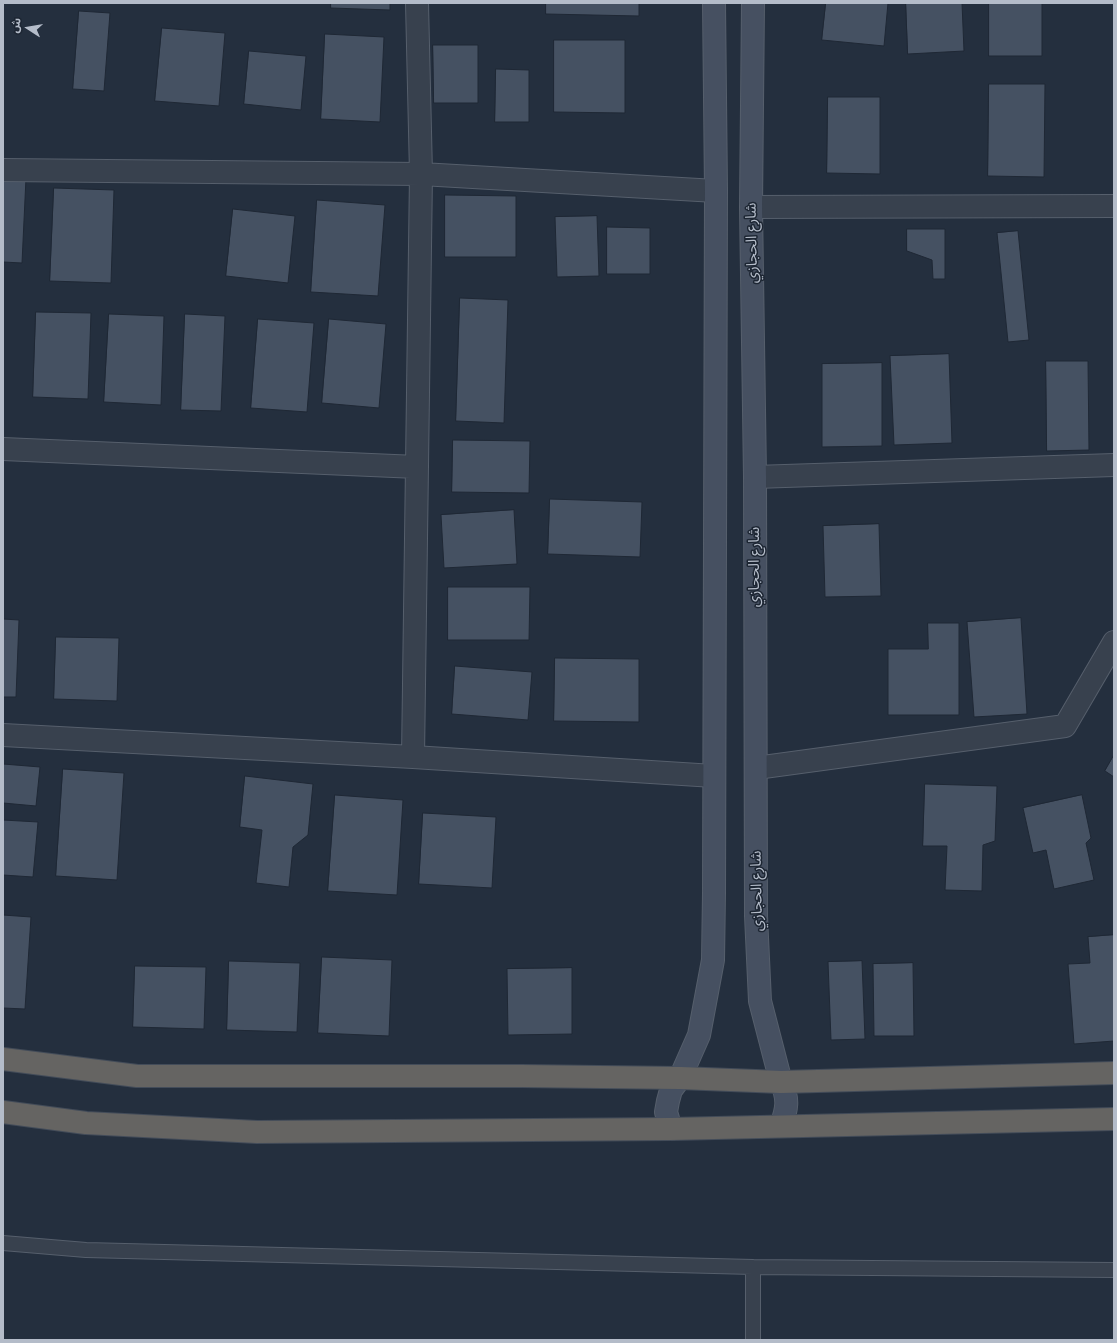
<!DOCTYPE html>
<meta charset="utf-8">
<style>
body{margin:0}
#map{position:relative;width:1117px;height:1343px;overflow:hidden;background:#242f3e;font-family:Karla,"Noto Sans Arabic",sans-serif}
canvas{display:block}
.frame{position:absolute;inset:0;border:4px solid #b4bcc9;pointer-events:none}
.north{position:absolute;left:8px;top:8px;width:40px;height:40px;-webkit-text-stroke:3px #1d2633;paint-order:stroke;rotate:282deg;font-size:11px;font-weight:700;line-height:16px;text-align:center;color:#b4bcc9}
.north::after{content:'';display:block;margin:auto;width:14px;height:18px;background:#b4bcc9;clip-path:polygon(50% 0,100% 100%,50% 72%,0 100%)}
</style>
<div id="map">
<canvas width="1117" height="1343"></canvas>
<div class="frame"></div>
<div class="north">ش</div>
</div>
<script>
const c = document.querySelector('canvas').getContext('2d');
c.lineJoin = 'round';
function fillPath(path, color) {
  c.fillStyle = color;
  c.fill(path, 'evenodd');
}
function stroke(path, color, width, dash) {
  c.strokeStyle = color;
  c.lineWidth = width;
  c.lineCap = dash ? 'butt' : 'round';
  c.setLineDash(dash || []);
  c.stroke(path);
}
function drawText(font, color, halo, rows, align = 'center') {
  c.font = font + ' Karla,"Noto Sans Arabic",sans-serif';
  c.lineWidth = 3;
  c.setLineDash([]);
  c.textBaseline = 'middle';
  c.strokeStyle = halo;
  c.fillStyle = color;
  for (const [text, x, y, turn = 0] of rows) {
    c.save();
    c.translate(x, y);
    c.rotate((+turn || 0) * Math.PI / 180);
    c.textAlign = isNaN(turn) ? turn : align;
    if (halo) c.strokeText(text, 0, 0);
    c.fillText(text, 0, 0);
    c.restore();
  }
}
const building = new Path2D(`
 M 331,3 L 390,3 L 390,10 L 331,8 Z
 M 546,3 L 639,3 L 639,16 L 546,14 Z
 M 826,3 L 888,3 L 884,46 L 822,40 Z
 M 906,3 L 962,3 L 964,51 L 908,54 Z
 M 989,3 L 1042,3 L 1042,56 L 989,56 Z
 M 79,11 L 110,13 L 104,91 L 73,89 Z
 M 162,28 L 225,33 L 219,106 L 155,101 Z
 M 325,34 L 384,37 L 380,122 L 321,119 Z
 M 554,40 L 625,40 L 625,113 L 554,112 Z
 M 433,45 L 478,45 L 478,103 L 434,103 Z
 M 249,51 L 306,56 L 301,110 L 244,104 Z
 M 496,69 L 529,70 L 529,122 L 495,122 Z
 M 989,84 L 1045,84 L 1044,177 L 988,176 Z
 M 828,97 L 880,97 L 880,174 L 827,173 Z
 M 3,177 L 26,178 L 22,263 L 3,262 Z
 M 54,188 L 114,190 L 111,283 L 50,281 Z
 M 445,195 L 516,196 L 516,257 L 445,257 Z
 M 317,200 L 385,205 L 378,296 L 311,292 Z
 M 233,209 L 295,216 L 288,283 L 226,276 Z
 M 597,216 L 599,276 L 557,277 L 555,217 Z
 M 607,227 L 650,228 L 650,274 L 607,274 Z
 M 907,229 L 945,229 L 945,279 L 933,279 L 932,260 L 907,251 Z
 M 1018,231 L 1029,340 L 1008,342 L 997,233 Z
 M 460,298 L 508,300 L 504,423 L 456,421 Z
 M 36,312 L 91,313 L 88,399 L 33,397 Z
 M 109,314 L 164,316 L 161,405 L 104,402 Z
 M 185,314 L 225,316 L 221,411 L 181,410 Z
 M 258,319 L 314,323 L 307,412 L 251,408 Z
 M 329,319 L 386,324 L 379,408 L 322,403 Z
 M 949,354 L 952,443 L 894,445 L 890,356 Z
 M 1046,361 L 1088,361 L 1089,450 L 1047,451 Z
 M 882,363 L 882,446 L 822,447 L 822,364 Z
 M 453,440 L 530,441 L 529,493 L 452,492 Z
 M 550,499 L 642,502 L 640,557 L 548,554 Z
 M 514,510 L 517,564 L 444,568 L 441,515 Z
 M 879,524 L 881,596 L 825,597 L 823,526 Z
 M 448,587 L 530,587 L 529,640 L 448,640 Z
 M 1021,618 L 1027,714 L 974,717 L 967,622 Z
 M 3,619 L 19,620 L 16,697 L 3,697 Z
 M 928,623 L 959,623 L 959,715 L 888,715 L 888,649 L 928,649 Z
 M 56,637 L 119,638 L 117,701 L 54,699 Z
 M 555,658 L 639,659 L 639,722 L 554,721 Z
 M 455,666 L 532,672 L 528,720 L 452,714 Z
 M 1114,755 L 1114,777 L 1105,771 Z
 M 3,764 L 40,767 L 36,806 L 3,803 Z
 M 63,769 L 124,773 L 117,880 L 56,876 Z
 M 245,776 L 313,784 L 308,835 L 293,847 L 289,887 L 256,883 L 262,830 L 240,827 Z
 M 925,784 L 997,786 L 995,841 L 983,845 L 982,891 L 945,890 L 947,846 L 923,846 Z
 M 335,795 L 403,800 L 397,895 L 328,891 Z
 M 1082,795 L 1091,838 L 1086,843 L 1094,880 L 1054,889 L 1046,850 L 1033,853 L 1023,808 Z
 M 423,813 L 496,817 L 492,888 L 419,884 Z
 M 3,820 L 38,822 L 33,877 L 3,875 Z
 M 3,915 L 31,917 L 25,1009 L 3,1008 Z
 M 1114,935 L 1114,1041 L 1074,1044 L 1068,964 L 1090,963 L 1088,937 Z
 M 322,957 L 392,960 L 389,1036 L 318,1033 Z
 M 229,961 L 300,963 L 297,1032 L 227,1030 Z
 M 862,961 L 865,1039 L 831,1040 L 828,962 Z
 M 913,963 L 914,1036 L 874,1036 L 873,964 Z
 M 135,966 L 206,967 L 204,1029 L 133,1027 Z
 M 572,968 L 572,1034 L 508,1035 L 507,969 Z`);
const service = new Path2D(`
 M 3,1243 L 86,1250 L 753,1267 L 753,1340
 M 753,1267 L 1114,1270`);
const minor = new Path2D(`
 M 3,170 L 421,174 L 716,191
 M 751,207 L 1114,206
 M 3,449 L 417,467
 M 755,477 L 1114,465
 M 3,735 L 413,757 L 714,776
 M 413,757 L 421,174 L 417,3
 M 756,768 L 1065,726 L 1114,642`);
const secondary = new Path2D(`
 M 753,3 L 751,207 L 755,477 L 756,916 L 760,1001 L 781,1082 C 789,1099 787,1109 781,1126
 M 671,1129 L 666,1112 L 668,1101 L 671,1090 L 680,1078 L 699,1035 L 713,960 L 714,893 L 716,191 L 714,3`);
const trunk = new Path2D(`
 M 3,1059 L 137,1076 L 521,1076 L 680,1078 L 781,1082 L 1114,1073
 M 3,1112 L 86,1123 L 257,1132 L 671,1129 L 1114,1119`);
const streetNames = [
 ["شارع الحجازي",752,243,-91],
 ["شارع الحجازي",755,567,-90],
 ["شارع الحجازي",757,891,-91]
];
fillPath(building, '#455162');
stroke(building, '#1f2835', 1);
stroke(service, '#565f6c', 16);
stroke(minor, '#565f6c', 24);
stroke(secondary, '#565f6c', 24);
stroke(trunk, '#434c59', 24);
stroke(service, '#38414e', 14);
stroke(minor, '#38414e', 22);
stroke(secondary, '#465061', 22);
stroke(trunk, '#656462', 22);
drawText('15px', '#b4bcc9', '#1d2633', streetNames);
</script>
